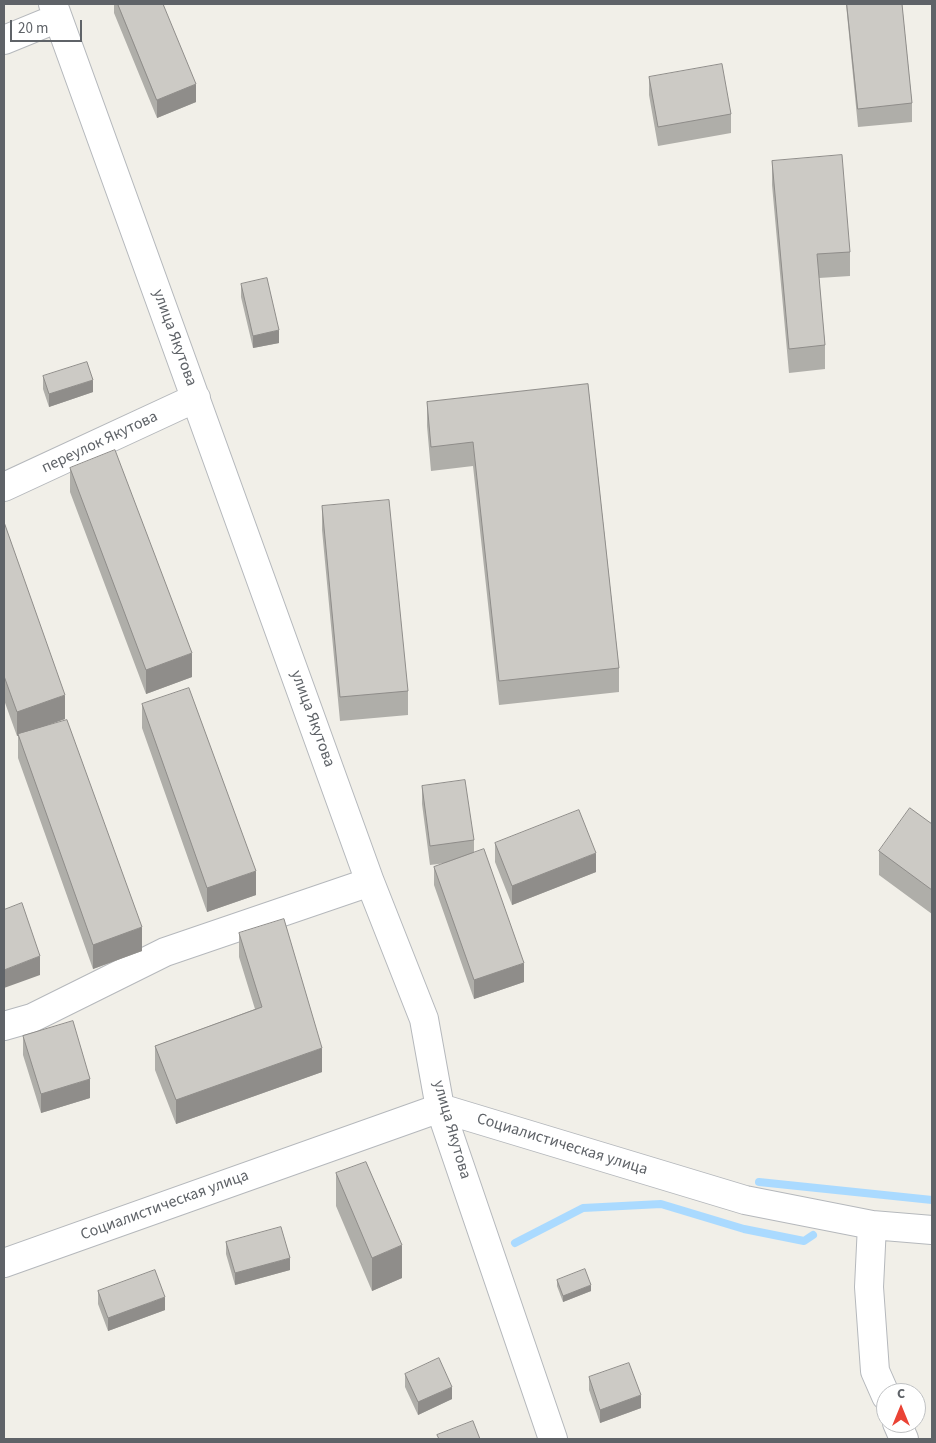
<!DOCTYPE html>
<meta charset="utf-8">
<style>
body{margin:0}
#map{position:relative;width:936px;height:1443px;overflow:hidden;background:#f1efe8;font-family:"Source Sans 3",sans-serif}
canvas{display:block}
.frame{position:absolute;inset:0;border:5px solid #5f6368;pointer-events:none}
.north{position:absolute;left:876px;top:1383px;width:50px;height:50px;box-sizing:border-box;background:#fff;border:1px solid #bfc1c3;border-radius:50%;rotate:0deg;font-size:14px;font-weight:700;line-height:20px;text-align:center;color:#5f6368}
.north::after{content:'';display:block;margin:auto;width:18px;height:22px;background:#ea4335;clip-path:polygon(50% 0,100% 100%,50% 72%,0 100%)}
.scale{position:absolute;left:10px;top:20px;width:72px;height:22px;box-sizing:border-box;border:2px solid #5f6368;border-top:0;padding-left:6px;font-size:15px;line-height:18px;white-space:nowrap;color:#5f6368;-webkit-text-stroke:4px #fff;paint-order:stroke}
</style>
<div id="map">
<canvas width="936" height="1443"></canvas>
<div class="frame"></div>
<div class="north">С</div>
<div class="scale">20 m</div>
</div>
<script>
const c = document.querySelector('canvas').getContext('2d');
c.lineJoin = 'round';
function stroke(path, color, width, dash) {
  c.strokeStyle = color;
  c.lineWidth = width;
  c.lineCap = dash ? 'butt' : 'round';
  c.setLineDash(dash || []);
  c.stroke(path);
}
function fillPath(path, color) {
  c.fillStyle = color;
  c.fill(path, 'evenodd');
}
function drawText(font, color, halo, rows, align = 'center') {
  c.font = font + ' "Source Sans 3",sans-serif';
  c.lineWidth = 4;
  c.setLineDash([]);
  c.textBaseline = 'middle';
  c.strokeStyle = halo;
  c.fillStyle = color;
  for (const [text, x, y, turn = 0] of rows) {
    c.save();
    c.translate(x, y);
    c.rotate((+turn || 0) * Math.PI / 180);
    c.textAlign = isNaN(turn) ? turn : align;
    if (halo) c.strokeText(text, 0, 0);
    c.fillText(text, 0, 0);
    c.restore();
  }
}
const stream = new Path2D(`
 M 759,1182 L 932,1200
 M 515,1243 L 583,1208 L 661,1204 L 744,1229 L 804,1241 L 813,1235`);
const minor = new Path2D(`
 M 53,4 L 370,882 L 424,1019 L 440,1108 L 553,1439
 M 4,40 L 58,18
 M 4,487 L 196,398
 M 4,1026 L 32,1018 L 165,952 L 370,882
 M 872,1225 L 869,1287 L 875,1371 L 886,1396
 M 4,1263 L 440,1108 L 745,1200 L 872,1225 L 932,1230
 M 897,1423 L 904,1439`);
const wall = new Path2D(`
 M 114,4 L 163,4 L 196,102 L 157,118 L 114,13 Z
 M 846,4 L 902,4 L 912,103 L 912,122 L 858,127 Z
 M 649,77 L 731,114 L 731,133 L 658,146 L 649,95 Z
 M 772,161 L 850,252 L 850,276 L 819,278 L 825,345 L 825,369 L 789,373 L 772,185 Z
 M 241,284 L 279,343 L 253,348 L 241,297 Z
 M 43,376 L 93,392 L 49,407 L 43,389 Z
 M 588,384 L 619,668 L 619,692 L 499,705 L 473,466 L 431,471 L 427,426 L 427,402 Z
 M 70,468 L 192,677 L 146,694 L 70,492 Z
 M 322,506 L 408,691 L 408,715 L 340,721 L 322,530 Z
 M 4,522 L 65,719 L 32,730 L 142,951 L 93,969 L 18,758 L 18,735 L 17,736 L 4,700 Z
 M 142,704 L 256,895 L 207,912 L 142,728 Z
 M 422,786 L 474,840 L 474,853 L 524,982 L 474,999 L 434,885 L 434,867 L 446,863 L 430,865 L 422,804 Z
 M 932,824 L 932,914 L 879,875 L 879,851 Z
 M 495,843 L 596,872 L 512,905 L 495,862 Z
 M 239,933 L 322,1072 L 176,1124 L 155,1070 L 155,1046 L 255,1009 L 239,957 Z
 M 23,1036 L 90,1098 L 41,1113 L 23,1055 Z
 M 336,1173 L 402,1278 L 372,1291 L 336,1206 Z
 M 226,1242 L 290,1270 L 235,1285 L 226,1254 Z
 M 557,1280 L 591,1291 L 563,1302 L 557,1286 Z
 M 98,1291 L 165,1310 L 108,1331 L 98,1304 Z
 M 405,1374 L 452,1399 L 418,1415 L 405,1387 Z
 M 589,1377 L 641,1408 L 600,1423 L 589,1390 Z`);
const shadedWall = new Path2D(`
 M 196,84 L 196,102 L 157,118 L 157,100 Z
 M 279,330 L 279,343 L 253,348 L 253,336 Z
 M 93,380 L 93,392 L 49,407 L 49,394 Z
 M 192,653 L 192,677 L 146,694 L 146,670 Z
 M 65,695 L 65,719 L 17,736 L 17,712 Z
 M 596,853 L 596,872 L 512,905 L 512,886 Z
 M 256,871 L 256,895 L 207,912 L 207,888 Z
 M 142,927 L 142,951 L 93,969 L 93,945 Z
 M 40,956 L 40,975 L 4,988 L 4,970 Z
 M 524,963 L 524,982 L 474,999 L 474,980 Z
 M 322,1048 L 322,1072 L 176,1124 L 176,1100 Z
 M 90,1079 L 90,1098 L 41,1113 L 41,1094 Z
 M 402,1245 L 402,1278 L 372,1291 L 372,1258 Z
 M 290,1258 L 290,1270 L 235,1285 L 235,1273 Z
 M 591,1285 L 591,1291 L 563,1302 L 563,1296 Z
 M 165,1297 L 165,1310 L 108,1331 L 108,1318 Z
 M 452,1387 L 452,1399 L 418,1415 L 418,1402 Z
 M 641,1395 L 641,1408 L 600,1423 L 600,1410 Z`);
const building = new Path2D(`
 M 118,4 L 163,4 L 196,84 L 157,100 Z
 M 847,4 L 902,4 L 912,103 L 858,109 Z
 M 722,64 L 731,114 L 658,127 L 649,77 Z
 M 842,155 L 850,252 L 817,254 L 825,345 L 789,349 L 772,161 Z
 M 267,278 L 279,330 L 253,336 L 241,284 Z
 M 87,362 L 93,380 L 49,394 L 43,376 Z
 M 588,384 L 619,668 L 499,681 L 473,442 L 431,447 L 427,402 Z
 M 115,450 L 192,653 L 146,670 L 70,468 Z
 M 389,500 L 408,691 L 340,697 L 322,506 Z
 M 4,522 L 65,695 L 17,712 L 4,676 Z
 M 189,688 L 256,871 L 207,888 L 142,704 Z
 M 67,720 L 142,927 L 93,945 L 18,734 Z
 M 465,780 L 474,840 L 430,846 L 422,786 Z
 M 910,808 L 932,824 L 932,890 L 879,851 Z
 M 579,810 L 596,853 L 512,886 L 495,843 Z
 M 484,849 L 524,963 L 474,980 L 434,867 Z
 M 22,903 L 40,956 L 4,970 L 4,910 Z
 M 284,919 L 322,1048 L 176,1100 L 155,1046 L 262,1007 L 239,933 Z
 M 73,1021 L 90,1079 L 41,1094 L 23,1036 Z
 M 366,1162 L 402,1245 L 372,1258 L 336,1173 Z
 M 281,1227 L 290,1258 L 235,1273 L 226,1242 Z
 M 585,1269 L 591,1285 L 563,1296 L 557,1280 Z
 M 155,1270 L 165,1297 L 108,1318 L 98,1291 Z
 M 439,1358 L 452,1387 L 418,1402 L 405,1374 Z
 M 629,1363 L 641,1395 L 600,1410 L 589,1377 Z
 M 473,1421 L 480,1439 L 439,1439 L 437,1435 Z`);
const streetNames = [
 ["улица Якутова",174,338,70],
 ["переулок Якутова",100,443,-25],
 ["улица Якутова",312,719,70],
 ["улица Якутова",451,1130,74],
 ["Социалистическая улица",562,1145,17],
 ["Социалистическая улица",165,1206,-20]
];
stroke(stream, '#aadaff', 8);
stroke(minor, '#b5b8bc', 30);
stroke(minor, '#fff', 28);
fillPath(wall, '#afaea9');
fillPath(shadedWall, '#8f8d8a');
fillPath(building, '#cccac5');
stroke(building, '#8f8d8a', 1);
drawText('16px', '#5f6368', '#fff', streetNames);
</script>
